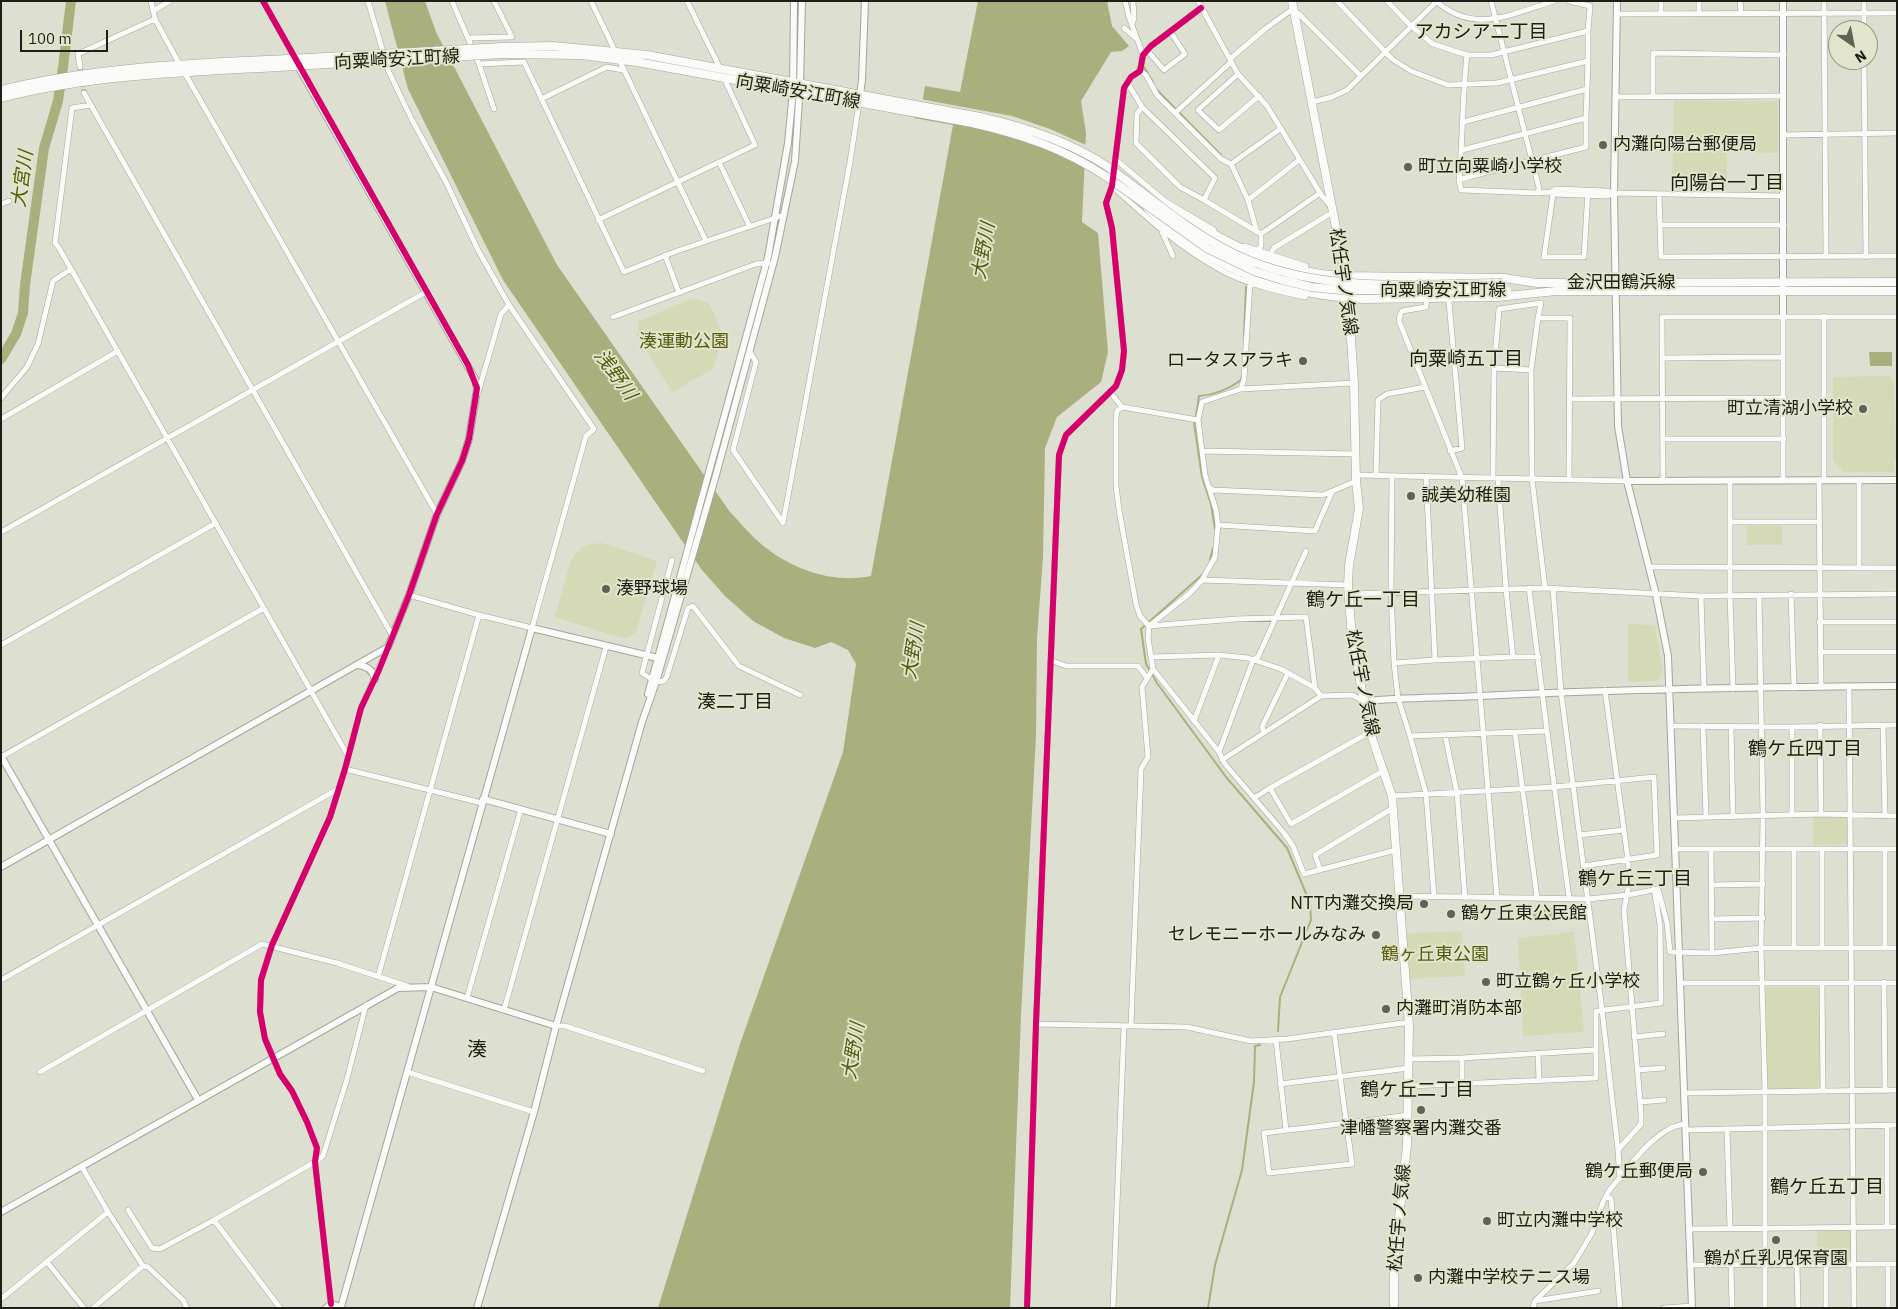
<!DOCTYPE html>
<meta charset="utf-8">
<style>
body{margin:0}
#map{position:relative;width:1898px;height:1309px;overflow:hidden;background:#dddfd1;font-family:"IBM Plex Sans",sans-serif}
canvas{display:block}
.frame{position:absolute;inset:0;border:2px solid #1d1e15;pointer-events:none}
.north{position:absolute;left:1828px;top:20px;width:50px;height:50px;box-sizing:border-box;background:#e2e5cb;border:1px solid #939582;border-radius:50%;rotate:147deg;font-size:14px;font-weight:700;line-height:20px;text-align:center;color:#1d1e15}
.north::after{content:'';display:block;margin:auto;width:18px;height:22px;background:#606257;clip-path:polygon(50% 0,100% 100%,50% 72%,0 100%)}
.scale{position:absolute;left:20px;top:30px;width:88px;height:22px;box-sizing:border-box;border:2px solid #1d1e15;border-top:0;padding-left:6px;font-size:15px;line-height:18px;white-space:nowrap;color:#1d1e15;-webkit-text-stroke:4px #e2e5cb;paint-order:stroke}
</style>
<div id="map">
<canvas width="1898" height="1309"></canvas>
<div class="frame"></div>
<div class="north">N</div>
<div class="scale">100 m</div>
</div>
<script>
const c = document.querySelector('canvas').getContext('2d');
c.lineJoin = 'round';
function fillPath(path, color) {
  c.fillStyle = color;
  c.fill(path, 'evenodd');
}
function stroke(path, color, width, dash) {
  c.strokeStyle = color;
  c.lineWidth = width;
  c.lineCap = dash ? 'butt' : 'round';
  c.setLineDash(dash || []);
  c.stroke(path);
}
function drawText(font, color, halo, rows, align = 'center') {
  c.font = font + ' "IBM Plex Sans","Noto Sans JP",sans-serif';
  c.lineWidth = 4;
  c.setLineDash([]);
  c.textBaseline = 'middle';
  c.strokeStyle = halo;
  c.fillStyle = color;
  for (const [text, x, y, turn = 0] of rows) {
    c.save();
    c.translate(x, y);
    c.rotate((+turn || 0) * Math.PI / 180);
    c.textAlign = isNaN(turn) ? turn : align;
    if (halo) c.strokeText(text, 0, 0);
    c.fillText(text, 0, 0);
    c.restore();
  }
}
const green = new Path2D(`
 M 1674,101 L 1778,101 L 1778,153 L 1727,152 L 1727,188 L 1672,188 Z
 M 693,298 L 709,303 L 716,318 L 723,337 L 713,369 L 672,392 L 637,336 L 639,321 Z
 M 1889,376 L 1894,382 L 1894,405 L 1895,407 L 1896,457 L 1894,462 L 1894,472 L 1844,472 L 1833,461 L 1833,377 Z
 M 1747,525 L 1782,525 L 1782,545 L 1747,545 Z
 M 602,543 L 657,561 L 636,632 L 625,639 L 555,617 L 571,560 C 579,547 586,544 602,543 Z
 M 1628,624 L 1655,625 L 1663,673 L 1657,681 L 1628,682 Z
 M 1847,816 L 1847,844 L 1813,845 L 1813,817 Z
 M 1462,931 L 1465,976 L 1409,979 L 1405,934 Z
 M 1574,932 L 1584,1032 L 1523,1036 L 1518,938 Z
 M 1766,987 L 1819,987 L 1820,1088 L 1767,1089 Z
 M 1817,1230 L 1851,1230 L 1851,1259 L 1817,1260 Z`);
const water = new Path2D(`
 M 385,1 L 425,1 L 436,32 L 557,265 L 730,512 C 740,522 749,534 760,543 C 790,569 832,584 871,576 L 953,125 L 914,118 L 922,104 L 925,86 L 960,92 L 978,1 L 1107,1 L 1112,26 L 1129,46 L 1122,51 L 1111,52 L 1081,101 L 1086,133 L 1082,222 L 1098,233 L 1108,352 L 1101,382 L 1057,417 L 1045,448 L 1043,557 L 1037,638 L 1036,736 L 1021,1015 L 1010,1308 L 658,1308 L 740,1044 L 843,752 L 856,664 L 848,650 L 831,642 L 815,648 L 784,638 L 753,621 L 725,596 L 702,570 L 503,280 L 408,89 Z
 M 1869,352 L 1892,352 L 1892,366 L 1870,366 Z
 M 1555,908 L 1556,919 L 1534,922 L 1533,910 Z`);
const pier = new Path2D(`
 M 920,99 L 1012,116 L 1050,129 L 1088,146 L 1087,167 L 1047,148 L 989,130 L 912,116 Z`);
const stream = new Path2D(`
 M 1144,67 L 1153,82
 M 1156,89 L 1221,155
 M 1244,336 L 1246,287
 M 1196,416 L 1199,396 C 1214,395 1229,389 1241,380 L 1242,375
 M 1194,423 L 1202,477 L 1211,504 L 1215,529
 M 1210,560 L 1213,548
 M 1202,575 L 1141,629 L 1146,664 L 1157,683 L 1226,777 L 1287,848 L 1310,903 L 1311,920 L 1280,997 L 1278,1031
 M 1208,1308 L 1215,1265 L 1242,1170 L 1254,1082 L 1255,1046 L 1260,1045`);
const river = new Path2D(`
 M 1,359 L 16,334 L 23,313 L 25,285 L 44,148 L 58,101 L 63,67 L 71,1`);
const minorTunnel = new Path2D(`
 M 80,67 L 84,93`);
const minor = new Path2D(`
 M 151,1 L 155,19 L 175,56 L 437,514
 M 263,1 L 296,60
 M 368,1 L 389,72 L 412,120 L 446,182 L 478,250 L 509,305 L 594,429 L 586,436 L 532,628 L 479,615 L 409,595
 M 452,1 L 479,64 L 494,109
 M 591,1 L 706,241
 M 687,1 L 720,68
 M 1125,1 L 1129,17 L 1143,55
 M 1198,1 L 1238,74 L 1267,106 L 1322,196 L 1332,208
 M 1337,1 L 1392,59 L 1411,71 L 1448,85 L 1497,83 L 1588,61 L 1588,31 L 1491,55 L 1467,55 L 1433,44 L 1411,26 L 1387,1
 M 1436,1 C 1474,35 1512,14 1554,1
 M 1491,1 L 1539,188 L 1538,193 L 1551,192 L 1556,189 L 1606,191 L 1614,193 L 1783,196
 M 1569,1 L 1590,6 L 1588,31
 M 1661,1 L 1661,13
 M 1699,1 L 1699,13
 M 1740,1 L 1741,13
 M 1824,1 L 1826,255
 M 1864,1 L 1864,30
 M 153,11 L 170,1
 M 1295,13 L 1298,13 L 1361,76
 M 1617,14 L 1897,13
 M 1132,24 L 1134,18 L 1133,1
 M 1124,28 L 1137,39
 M 469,38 L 512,37 L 494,1
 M 1147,50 L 1164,70 L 1185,54 L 1170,31
 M 1230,59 L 1265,29 L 1294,8
 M 1864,60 L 1866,257
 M 479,64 L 524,62 L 624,272 L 677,251 L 784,215
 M 80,67 L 78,54 L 155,19
 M 1140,71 L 1146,75 L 1157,95 L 1175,113
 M 1238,74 L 1198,110 L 1219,130 L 1259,96
 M 1127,82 L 1142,107 L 1215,178 L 1204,200 L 1180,187 L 1136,143 L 1137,114 L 1142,107
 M 84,93 L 392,635
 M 1615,97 L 1783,96
 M 1653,97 L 1653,53 L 1784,55
 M 541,99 L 607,67 L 623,70
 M 1312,102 L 1332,97 L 1347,90 L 1437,1
 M 91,105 L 72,108 L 55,243 L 59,248 L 348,756
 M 1586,118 L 1588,61
 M 1463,122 L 1587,89
 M 1280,129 L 1231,164 L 1248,200 L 1299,160
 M 1784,135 L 1897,133
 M 1462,150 L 1586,118 L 1586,147 L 1472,176 L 1459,180 C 1463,139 1462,97 1467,55
 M 1115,159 L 1165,201 L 1214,230
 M 719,162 L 749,225
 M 1231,164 L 1221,159 L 1175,113 L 1231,62
 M 1459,180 L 1461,190 L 1538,193
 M 1112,186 C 1146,217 1180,248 1221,270 C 1247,284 1276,291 1305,297 L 1307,292
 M 1551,192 L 1553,194 L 1544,257 L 1584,257 L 1588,190
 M 1553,194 L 1606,196 L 1613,194
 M 1659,194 L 1661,257 L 1897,256
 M 1204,200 L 1261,234 L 1320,193
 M 1248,200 L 1257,232
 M 1,204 L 9,201
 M 598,220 L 755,145 L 724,78
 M 1660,225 L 1784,225
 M 1162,232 L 1173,256
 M 1244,246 L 1306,266 L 1306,270
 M 1258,251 L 1261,246 L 1261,234
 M 665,255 L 679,293
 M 1270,255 L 1274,248 L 1328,215 L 1333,214
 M 1427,298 L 1426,307 L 1402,311 L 1400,315 L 1399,321 L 1462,478 L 1497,898
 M 1449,302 L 1462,448 L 1450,451
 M 613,317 L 756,264 L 768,263
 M 1783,317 L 1783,480
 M 750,352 L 756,362 L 733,450 L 783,523 L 850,162 L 859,103
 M 1662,358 L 1783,357
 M 1494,368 L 1531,370
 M 1354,383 L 1241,389 L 1202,402 L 1198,420 L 1205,475 L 1216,510 L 1218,525 L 1215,557 L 1202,580 L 1190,593 L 1149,626 L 1148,638 L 1153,669 L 1219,752 L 1225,764 L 1284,833 L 1293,846 L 1304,874 L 1396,850
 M 1241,389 L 1244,379 L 1250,282
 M 1110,392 L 1122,407 L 1198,420
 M 478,393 L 501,314 L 509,305
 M 1,398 L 27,367 L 38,344 L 53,281 L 71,269
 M 1569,399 L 1784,398
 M 1122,407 L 1117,411 L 1116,419 L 1116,485 L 1119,510 L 1136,604 L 1140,616 L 1149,626 L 1236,619 L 1306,617 L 1315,688
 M 1,419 L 118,351
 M 1663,439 L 1784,439
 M 1202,451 L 1356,454
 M 1357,475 L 1627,481
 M 1376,475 L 1378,400 L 1387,394 L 1425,387
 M 1392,476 L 1391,591 L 1394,663 L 1398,698 L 1410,736 L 1547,731 L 1569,898
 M 1493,478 L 1494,368 L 1499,309 L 1541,303 L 1538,318
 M 1819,480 L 1821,687
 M 1824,480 L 1824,316
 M 1663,481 L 1662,317 L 1897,317
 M 1730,481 L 1730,595 L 1733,689
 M 1859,481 L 1859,568
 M 1209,487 L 1213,490 L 1323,495 L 1356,481
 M 1730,522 L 1819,522
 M 1218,525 L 1315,531 L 1332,492
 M 1,532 L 426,292
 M 672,560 L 642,673 L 656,682 L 664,681 L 667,676 L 688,608 L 693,606 L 739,666 L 800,695
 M 1649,567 L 1897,568
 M 1202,580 L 1348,585
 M 1529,588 L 1547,731
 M 1545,588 L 1532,479 L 1531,370 L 1538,318 L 1570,318 L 1569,479
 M 1553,589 L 1561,692 L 1602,1010 L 1618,1150
 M 1348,594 L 1545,588 L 1701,596 L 1897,594
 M 1791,594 L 1794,688
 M 1759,595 L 1763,816 L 1761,948 L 1765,1092 L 1765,1308
 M 1701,596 L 1704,689
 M 1819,622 L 1897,622
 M 1,645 L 216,523
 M 1820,652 L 1897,652
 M 1152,657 L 1219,655 L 1248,658 L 1281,669 L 1315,688 L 1321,696
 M 1513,657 L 1539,657
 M 1050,660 L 1066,666 L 1138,666 L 1147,678
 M 1435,660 L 1513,657 L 1506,590 L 1498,478
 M 1394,663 L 1435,660 L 1426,476
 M 1849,687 L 1854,1308
 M 1605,690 L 1628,860 L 1629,883 L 1624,910 L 1641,1113 L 1641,1124 L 1618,1150 L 1620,1179
 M 1194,721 L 1219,655
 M 1820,725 L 1821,814
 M 1883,725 L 1885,816
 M 1671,726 L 1792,727 L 1897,725
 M 1703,726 L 1706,817
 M 1731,727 L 1733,817
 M 1792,727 L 1792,814
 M 1370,732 L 1270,788 L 1291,824 L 1383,771
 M 1264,733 L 1262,727 L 1288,673
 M 1515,733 L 1537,897
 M 1445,735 L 1457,793 L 1465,898
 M 1410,736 L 1426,794 L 1434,896
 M 1219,752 L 1253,660 L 1258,657 L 1306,551
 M 1,757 L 264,608
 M 1222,760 L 1321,696 L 1352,695 L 1364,701
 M 345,769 L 482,803
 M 1392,796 L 1554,787 L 1654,777 L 1657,855 L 1583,866
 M 1254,798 L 1270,788
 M 1675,818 L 1821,814 L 1897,816
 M 1579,835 L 1624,830
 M 1676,849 L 1897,849
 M 1885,849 L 1885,948
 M 1711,850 L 1712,953
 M 1794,850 L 1794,948
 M 1320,869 L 1315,855 L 1393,808
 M 1712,885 L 1763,884
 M 1399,896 L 1588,899 L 1628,895 L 1658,889 L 1667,923 L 1670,952 L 1712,953 L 1761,948 L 1897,948
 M 1712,919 L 1763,918
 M 1822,948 L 1822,850
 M 378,977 L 479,615
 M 1,980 L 338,789
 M 1884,982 L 1885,1091
 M 1680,983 L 1897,983
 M 1822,983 L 1823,1091
 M 467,998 L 521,809
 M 504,1010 L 606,647
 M 1036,1024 L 1187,1027 L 1251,1041 L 1287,1039 L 1403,1023 L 1409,1025
 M 556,1026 L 565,1026 L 703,1071
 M 1131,1026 L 1141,769 L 1148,757 L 1142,687 L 1153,669
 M 1334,1032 L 1352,1164 L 1269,1173 L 1264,1133 C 1312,1127 1360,1122 1408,1115
 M 1634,1037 L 1663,1034
 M 1276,1040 L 1286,1130
 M 1538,1053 L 1539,1081
 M 1462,1058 L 1462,1084
 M 1408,1059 L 1462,1058 L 1595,1050
 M 1638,1070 L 1663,1068
 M 40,1072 L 262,944 L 337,963 L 407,986
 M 407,1072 L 534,1112
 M 1280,1084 L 1409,1068
 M 1409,1086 L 1596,1078 L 1596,1011 L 1661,1003 L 1660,924 L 1654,889
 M 1684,1093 L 1897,1090
 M 1640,1102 L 1664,1100
 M 1727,1129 L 1730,1228
 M 1686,1130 L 1897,1125
 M 82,1167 L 108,1212 L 143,1266 L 148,1267 L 183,1300 L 187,1308
 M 1606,1196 L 1611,1199 L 1620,1308
 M 128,1210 L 152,1248 L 160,1249 L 214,1220
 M 1887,1227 L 1887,1125
 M 1689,1229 L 1897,1227
 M 47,1262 L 84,1308
 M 1797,1264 L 1798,1308
 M 1826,1264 L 1826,1308
 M 1888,1264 L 1888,1308
 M 1690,1265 L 1897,1264
 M 1731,1265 L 1732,1308
 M 1,1299 L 108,1212
 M 1535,1301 L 1598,1291
 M 331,1304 L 315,1162 L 317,1148 L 307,1122 L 292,1091 L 280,1074 L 265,1039 L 260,1012 L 261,980 L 272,945 L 330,817 L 345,769 L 361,708 L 388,647
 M 93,1308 L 143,1266
 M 280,1308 L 214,1220 L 318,1160 L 323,1156 L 347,1079 L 366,1005
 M 1027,1308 L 1036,1024 L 1059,455 L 1066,435 L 1116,386 L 1122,370 L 1124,351 L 1112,228 L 1106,203 L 1112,186 L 1124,88 L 1131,77 L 1140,71 L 1143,55 L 1151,46 L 1201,8
 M 1113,1308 L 1124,1026
 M 1533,1308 L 1535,1301 L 1574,1263 L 1592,1233 L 1603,1202 L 1608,1192 C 1627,1170 1655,1127 1685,1124
 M 1664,1308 L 1692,1306`);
const tertiary = new Path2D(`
 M 1617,1 L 1614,193 L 1618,426 L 1627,481 L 1656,595 L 1668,656 L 1692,1308
 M 1783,1 L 1783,317
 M 859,103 L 862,80 L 865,1
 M 1627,481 L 1897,480
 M 358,665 C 367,666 373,670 375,679
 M 648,694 L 768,257 L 788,143 L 793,91 L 794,1
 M 1364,701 C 1403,697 1442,698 1481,696 C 1619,689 1758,687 1897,686
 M 1,756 L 198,1100
 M 483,799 L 611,834
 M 1,867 L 388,647 L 409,595 L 437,514 L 462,461 L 469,439 L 475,402 L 477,388 L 475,379 L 298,66
 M 1,1212 L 398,988 L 431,987 L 556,1026
 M 326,1308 L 331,1304 L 341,1307 L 532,628 L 662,659
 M 477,1308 L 534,1112 L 556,1026 L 642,722 L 656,682 L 716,475 L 775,257 L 795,161 L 800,84 L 802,1`);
const secondary = new Path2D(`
 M 502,47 L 553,46 L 647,55 L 980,117 C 1025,127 1069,141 1108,167
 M 502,54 L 581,55 L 637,62 L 972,123 C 1021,134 1065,149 1107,177
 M 1,90 C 101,65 206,63 308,58
 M 1,98 C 102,72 206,72 310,65
 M 1165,206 C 1221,239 1277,274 1345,276
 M 1148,209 C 1205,265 1268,290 1347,298`);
const primary = new Path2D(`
 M 1292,1 L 1344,269 L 1350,324 L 1354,383 L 1356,481 L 1359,509 L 1349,565 L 1348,585 L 1352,639 L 1370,732 L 1392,796 L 1409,1025 L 1407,1146 L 1394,1262 L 1394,1308
 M 1345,276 L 1504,278 L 1537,283 L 1897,282
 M 1347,298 L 1365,299 L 1497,297 L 1556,291 L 1897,291`);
const secondaryBridge = new Path2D(`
 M 308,58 L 502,47
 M 310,65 L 502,54
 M 1108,167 C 1146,194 1182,226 1223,248 C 1308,295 1408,284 1502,283
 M 1107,177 L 1208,249 L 1256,272 L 1282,280 L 1311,287 L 1340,290 L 1507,291`);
const cycleway = new Path2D(`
 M 263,1 L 468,365 L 477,388 L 469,439 L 462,461 L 437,514 L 409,595 L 379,670 L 361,708 L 345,769 L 330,817 L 272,945 L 261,980 L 260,1012 L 265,1039 L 280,1074 L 292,1091 L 307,1122 L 317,1148 L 315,1162 L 331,1304
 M 1027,1308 L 1036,1024 L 1059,455 L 1066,435 L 1116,386 L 1122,370 L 1124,351 L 1112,228 L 1106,203 L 1112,186 L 1124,88 L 1131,77 L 1140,71 L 1143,55 L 1151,46 L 1201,8`);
const markers = [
 [1603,145,5,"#606257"],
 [1408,167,5,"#606257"],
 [1303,361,5,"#606257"],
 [1863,409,5,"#606257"],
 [1411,496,5,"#606257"],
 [606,589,5,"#606257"],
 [1424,904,5,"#606257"],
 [1451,914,5,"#606257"],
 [1376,935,5,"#606257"],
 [1486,982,5,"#606257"],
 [1386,1009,5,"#606257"],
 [1421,1110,5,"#606257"],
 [1703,1172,5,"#606257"],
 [1487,1221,5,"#606257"],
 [1776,1240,5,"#606257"],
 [1418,1278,5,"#606257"]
];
const streetNames = [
 ["向粟崎安江町線",397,60,-3],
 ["向粟崎安江町線",798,92,10],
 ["松任宇ノ気線",1343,282,82],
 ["金沢田鶴浜線",1621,283],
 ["向粟崎安江町線",1443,291],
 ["松任宇ノ気線",1362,683,79],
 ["松任宇ノ気線",1400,1218,-85]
];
const poiNames = [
 ["内灘向陽台郵便局",1613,145],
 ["町立向粟崎小学校",1418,167],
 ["ロータスアラキ",1293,361,"right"],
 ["町立清湖小学校",1853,409,"right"],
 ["誠美幼稚園",1421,496],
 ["湊野球場",616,589],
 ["NTT内灘交換局",1414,904,"right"],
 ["鶴ケ丘東公民館",1461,914],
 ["セレモニーホールみなみ",1366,935,"right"],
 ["町立鶴ヶ丘小学校",1496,982],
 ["内灘町消防本部",1396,1009],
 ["津幡警察署内灘交番",1421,1129,"center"],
 ["鶴ケ丘郵便局",1693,1172,"right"],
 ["町立内灘中学校",1497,1221],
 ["鶴が丘乳児保育園",1776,1259,"center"],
 ["内灘中学校テニス場",1428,1278]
];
const parkNames = [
 ["湊運動公園",684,342],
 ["鶴ヶ丘東公園",1435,955]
];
const neighbourhoodNames = [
 ["アカシア二丁目",1481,33],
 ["向陽台一丁目",1727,184],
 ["向粟崎五丁目",1466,360],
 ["鶴ケ丘一丁目",1363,601],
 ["湊二丁目",735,703],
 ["鶴ケ丘四丁目",1805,750],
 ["鶴ケ丘三丁目",1635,880],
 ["鶴ケ丘二丁目",1417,1091],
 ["鶴ケ丘五丁目",1827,1188]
];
const waterNames = [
 ["大宮川",23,179,-82],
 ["大野川",984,251,-80],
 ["浅野川",615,375,54],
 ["大野川",914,651,-81],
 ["大野川",854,1051,-81]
];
const quarterNames = [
 ["湊",477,1050]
];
fillPath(green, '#d6d9b5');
fillPath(water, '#abaf7e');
fillPath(pier, '#dddfd1');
stroke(stream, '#abaf7e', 2);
stroke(river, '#abaf7e', 10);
stroke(minorTunnel, '#b7b8ab', 5, [5, 2.5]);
stroke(minor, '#a4a59a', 6);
stroke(tertiary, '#a4a59a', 8);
stroke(secondary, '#a4a59a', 9);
stroke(primary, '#a4a59a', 9);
stroke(minor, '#fafaf8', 5);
stroke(tertiary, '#fafaf8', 6);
stroke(secondary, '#fafaf8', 8);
stroke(primary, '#fafaf8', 8);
stroke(secondaryBridge, '#a4a59a', 9, []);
stroke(secondaryBridge, '#fafaf8', 8);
stroke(cycleway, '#d6006c', 6);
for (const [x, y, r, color] of markers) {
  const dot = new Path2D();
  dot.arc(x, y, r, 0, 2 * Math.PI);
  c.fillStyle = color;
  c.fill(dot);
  stroke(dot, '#e2e5cb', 2);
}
drawText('18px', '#1d1e15', '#e2e5cb', streetNames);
drawText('18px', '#1d1e15', '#e2e5cb', poiNames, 'left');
drawText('18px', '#585a10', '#e2e5cb', parkNames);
drawText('19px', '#1d1e15', '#e2e5cb', neighbourhoodNames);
drawText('italic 19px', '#585a10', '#e2e5cb', waterNames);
drawText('20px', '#1d1e15', '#e2e5cb', quarterNames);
</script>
